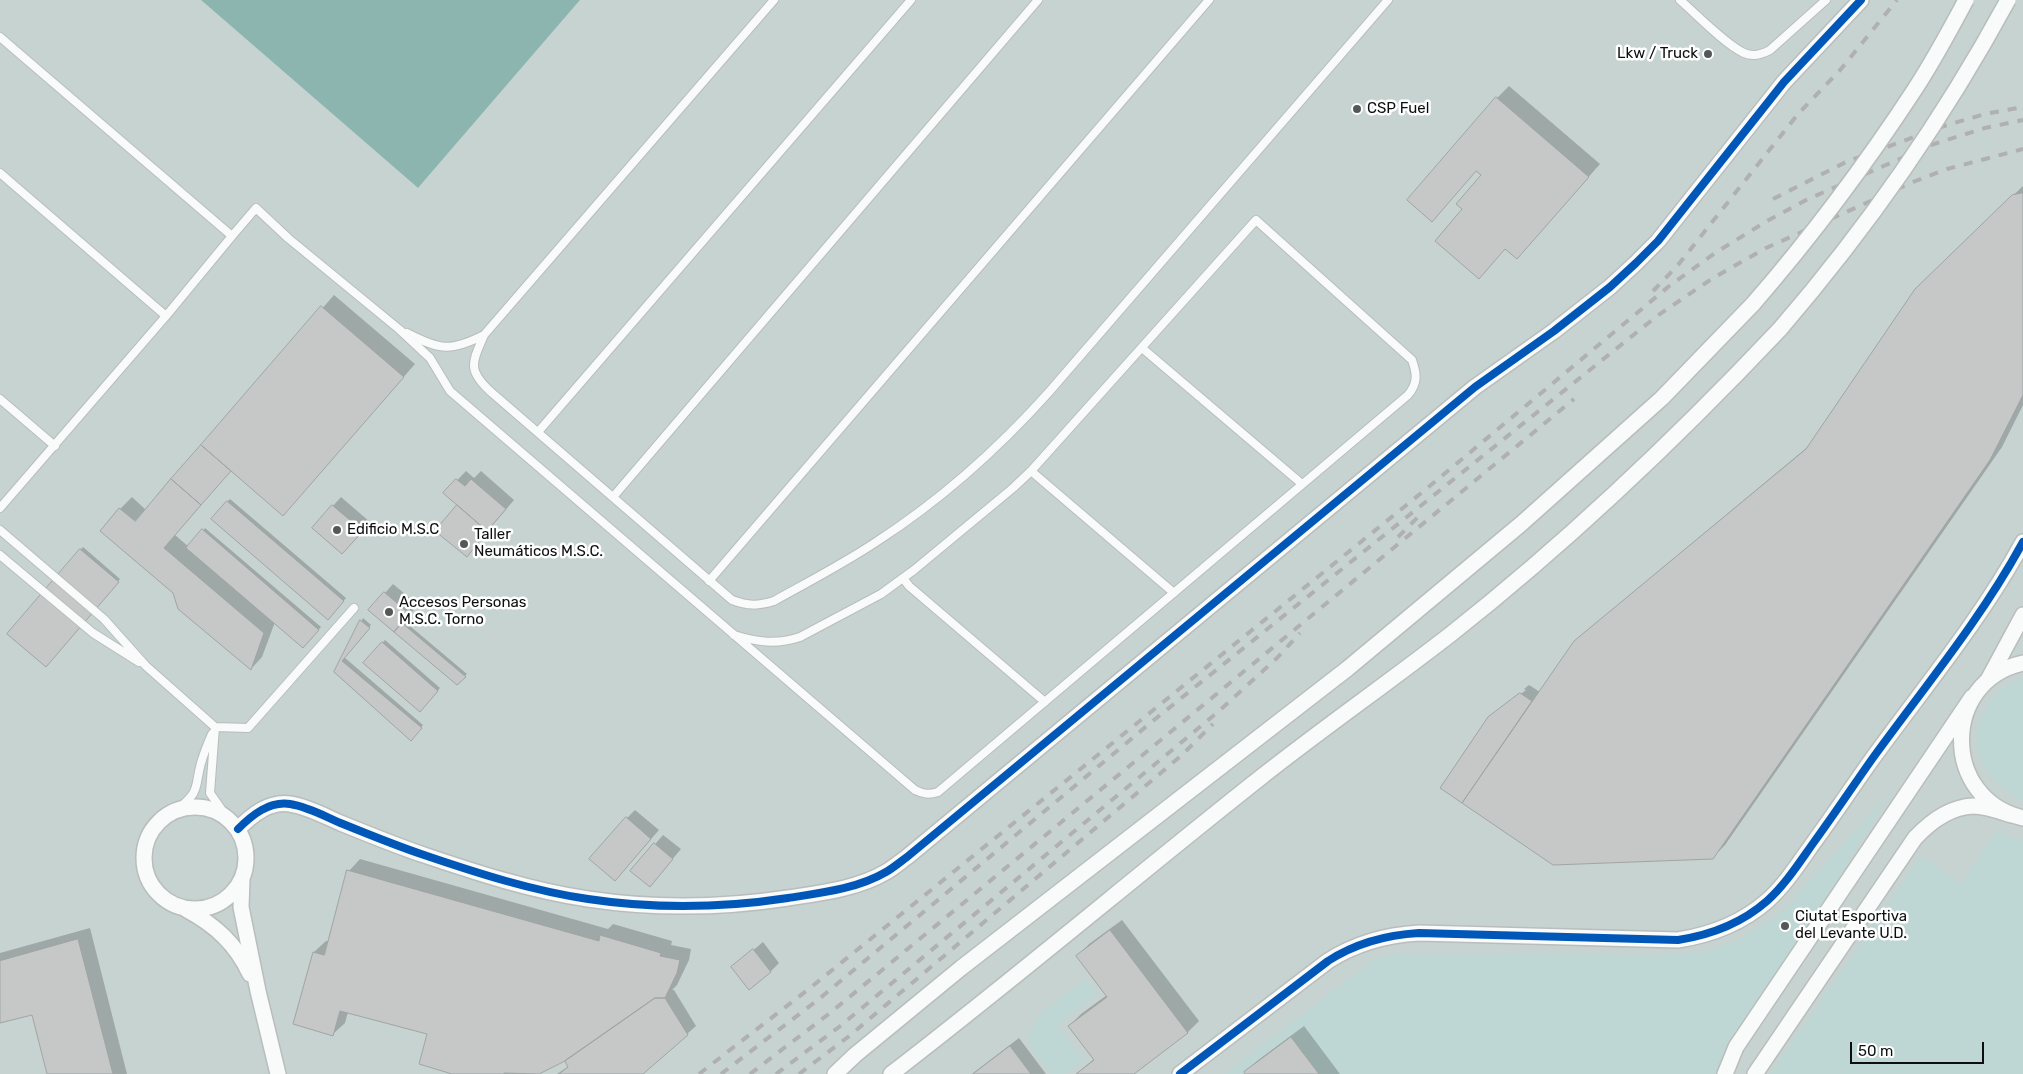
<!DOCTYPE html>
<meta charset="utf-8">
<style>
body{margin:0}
#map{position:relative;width:2023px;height:1074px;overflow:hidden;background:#dadfde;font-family:Rubik,sans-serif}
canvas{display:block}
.scale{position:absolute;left:1850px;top:1042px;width:134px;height:22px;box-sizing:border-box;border:2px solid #0c0f0e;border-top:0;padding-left:6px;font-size:15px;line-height:18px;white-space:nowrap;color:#0c0f0e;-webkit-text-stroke:4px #fff;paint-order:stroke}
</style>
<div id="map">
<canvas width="2023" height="1074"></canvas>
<div class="scale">50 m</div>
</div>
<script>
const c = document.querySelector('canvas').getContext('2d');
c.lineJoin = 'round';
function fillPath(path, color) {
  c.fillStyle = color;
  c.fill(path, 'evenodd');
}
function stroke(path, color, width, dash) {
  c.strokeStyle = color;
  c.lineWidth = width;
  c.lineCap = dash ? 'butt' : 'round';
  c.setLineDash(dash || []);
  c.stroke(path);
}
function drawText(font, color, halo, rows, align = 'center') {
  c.font = font + ' Rubik,sans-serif';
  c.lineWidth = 5;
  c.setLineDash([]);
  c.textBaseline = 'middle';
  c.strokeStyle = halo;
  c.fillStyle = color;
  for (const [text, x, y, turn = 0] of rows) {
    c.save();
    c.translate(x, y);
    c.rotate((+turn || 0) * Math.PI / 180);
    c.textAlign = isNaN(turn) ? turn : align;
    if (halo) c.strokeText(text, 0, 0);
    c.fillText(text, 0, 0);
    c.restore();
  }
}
const built = new Path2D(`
 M 0,0 L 201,0 L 418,188 L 580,0 L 2023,0 L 2023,1074 L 0,1074 Z`);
const green = new Path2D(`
 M 2023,677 L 2023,799 C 2012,796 2002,788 1994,780 C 1962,743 1980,694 2023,677 Z
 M 1893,789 L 1718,1074 L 1225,1074 L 1373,960 L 1397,953 L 1644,955 L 1702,952 L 1739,940 L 1782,912 Z
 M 1996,831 L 2010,837 L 2023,840 L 2023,1074 L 1770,1074 L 1921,856 L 1961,884 Z
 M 1087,980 L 1097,994 L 1057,1025 L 1083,1061 L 1066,1074 L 1051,1074 C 1044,1065 1035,1055 1031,1045 C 1023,1016 1068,994 1087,980 Z`);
const water = new Path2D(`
 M 201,0 L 580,0 L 418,188 Z`);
const shadow = new Path2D(`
 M 1509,86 L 1600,164 L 1517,258 L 1464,209 L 1483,175 L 1497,98 Z
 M 2023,186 L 2023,405 L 2002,447 L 1725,845 L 1713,857 L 1553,864 L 1442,787 L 1493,715 L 1526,690 L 1524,689 L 1529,685 L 1540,692 L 1588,630 L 1810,445 L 1929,277 Z
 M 334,295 L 415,364 L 283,514 L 231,470 L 175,535 L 189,547 L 205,528 L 321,627 L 303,647 L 275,622 L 262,657 L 251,669 L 174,592 L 120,509 L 132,497 L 146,510 Z
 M 466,471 L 474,478 L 481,471 L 514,500 L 475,546 L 458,505 L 445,493 Z
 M 341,497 L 370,522 L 351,544 L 313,528 Z
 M 230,499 L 346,598 L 328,618 L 212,519 Z
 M 83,547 L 120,579 L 48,663 L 8,634 Z
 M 393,584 L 418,605 L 404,621 L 467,674 L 457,683 L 370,610 Z
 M 363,618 L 371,625 L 344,657 L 423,725 L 411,739 L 336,672 Z
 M 385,640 L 440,688 L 420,711 L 365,663 Z
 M 635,810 L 659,830 L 623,871 L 627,818 Z
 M 663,835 L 681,849 L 650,886 L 632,871 Z
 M 360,859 L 608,929 L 613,924 L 672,941 L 671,945 L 691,949 L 689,960 L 677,985 L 672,990 L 674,990 L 696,1026 L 642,1074 L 557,1074 L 569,1066 L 566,1059 L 536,1074 L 457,1074 L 429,1033 L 348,1012 L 345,1023 L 333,1034 L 314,952 L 326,941 L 329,941 L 349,871 Z
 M 1122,920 L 1199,1021 L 1187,1033 L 1132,1074 L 1076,1074 L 1094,1059 L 1069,1026 L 1081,1014 L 1107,995 L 1078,956 L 1089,944 Z
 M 90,928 L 127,1074 L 48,1074 L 33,1014 L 0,1022 L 0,953 Z
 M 763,942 L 779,963 L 770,972 L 733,967 Z
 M 1304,1026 L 1340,1074 L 1247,1074 L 1246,1072 L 1257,1061 Z
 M 1019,1038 L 1046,1074 L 972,1074 Z`);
const building = new Path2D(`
 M 1496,97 L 1589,177 L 1517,259 L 1505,249 L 1479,279 L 1435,241 L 1462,209 L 1456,204 L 1481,175 L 1476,171 L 1432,222 L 1407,200 Z
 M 2023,193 L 2023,395 L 1990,460 L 1713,859 L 1553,865 L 1462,803 L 1574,641 L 1806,449 L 1915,289 L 2012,195 Z
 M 321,306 L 404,377 L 283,516 L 201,445 Z
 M 201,445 L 231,471 L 201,505 L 171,479 Z
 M 171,479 L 201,505 L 164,548 L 264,633 L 251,670 L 178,609 L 173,593 L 100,531 L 119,508 L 135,521 Z
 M 456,479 L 465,486 L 471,479 L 506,509 L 487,531 L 443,493 Z
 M 227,501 L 344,601 L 328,620 L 211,519 Z
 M 332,505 L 363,531 L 342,554 L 312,528 Z
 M 457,505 L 487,531 L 467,557 L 435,531 Z
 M 202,529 L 319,630 L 303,648 L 186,548 Z
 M 80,549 L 119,582 L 46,667 L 7,634 Z
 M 384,592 L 410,614 L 394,632 L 368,610 Z
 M 360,620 L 370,628 L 342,661 L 422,728 L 411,741 L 334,672 Z
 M 402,623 L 466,677 L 457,685 L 394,632 Z
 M 382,642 L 438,691 L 420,712 L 363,663 Z
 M 1520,693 L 1532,701 L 1462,803 L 1440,788 L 1488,717 Z
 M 626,817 L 651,839 L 615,881 L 589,859 Z
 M 654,843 L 673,859 L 650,887 L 630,871 Z
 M 347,870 L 599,941 L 600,935 L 661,953 L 660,956 L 680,960 L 677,973 L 665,998 L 655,998 L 565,1061 L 539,1074 L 504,1073 L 504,1074 L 452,1074 L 419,1064 L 427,1034 L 340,1011 L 333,1036 L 293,1024 L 313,952 L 324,955 Z
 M 1110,930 L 1188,1033 L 1134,1074 L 1076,1074 L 1094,1060 L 1068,1026 L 1107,997 L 1076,956 Z
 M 78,939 L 113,1074 L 47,1074 L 32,1015 L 0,1023 L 0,961 Z
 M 753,949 L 771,972 L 749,990 L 731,967 Z
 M 655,998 L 665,998 L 688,1035 L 643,1074 L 559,1074 L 568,1067 L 565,1061 Z
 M 1291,1037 L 1319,1074 L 1245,1074 L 1244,1072 Z
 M 1010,1046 L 1031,1074 L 973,1074 Z`);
const service = new Path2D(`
 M 774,0 L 484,335 C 472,363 467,370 491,392 L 732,600 C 748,606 758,606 774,601 C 808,582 843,564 876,542 C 941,500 998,449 1049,392 L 1388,0
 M 1680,0 C 1696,14 1726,45 1744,53 C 1753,57 1761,55 1770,50 L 1826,0
 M 0,37 L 232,236 L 166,316 L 0,508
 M 0,173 L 166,316
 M 232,236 L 256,208 L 288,238 L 400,330 L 430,358 L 450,391 L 915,790 C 923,794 929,795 938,792 L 1408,395 C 1418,383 1417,374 1412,360 L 1256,220 L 1031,471 L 1013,488 L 914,570 L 881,594 L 800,637 C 776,645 757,642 734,635
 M 407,333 C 440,350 450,352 484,335
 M 1142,348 L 1302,484
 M 0,399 L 55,446
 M 538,432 L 911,0
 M 1031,471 L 1174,593
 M 613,497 L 1038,0
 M 0,530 L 104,619 L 146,666 L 215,727 L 248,728 L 354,608
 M 0,555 L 93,633 L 139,662
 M 903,578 L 909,586 L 1045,702
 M 709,581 L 1209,0
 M 215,727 L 210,793 L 226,816
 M 177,810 C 201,790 194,789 201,763 C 204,753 208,743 212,734`);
const minor = new Path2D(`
 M 2023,663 C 1941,681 1941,799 2023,818
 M 1989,678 L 2023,615
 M144 858a51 51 0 1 1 102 0a51 51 0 1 1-102 0Z
 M 238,829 C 252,815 269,801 290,804 C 309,807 326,817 343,824 C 370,835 397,846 424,855 C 477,873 533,891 588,899 C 654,909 722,908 788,898 C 820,893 857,889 886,872 C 893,868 900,862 907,857 L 1475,387 L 1554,331 L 1610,287 L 1636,263 L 1658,241 L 1784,82 L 1861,0
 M 242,880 L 241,907 L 258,991 L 278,1074
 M 187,910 C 215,925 236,944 250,974
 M 835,1074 L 855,1055 L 961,968 L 1347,669 L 1521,524 L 1662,398 L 1753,304
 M 891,1074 C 1016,978 1136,876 1260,778 C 1322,729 1388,683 1451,634 C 1569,541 1678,437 1780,329
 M 1180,1074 L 1328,961 C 1356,943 1385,935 1419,933 L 1678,940 C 1710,935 1742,923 1767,901 C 1785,885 1799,863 1814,842 C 1833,816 1851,789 1870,762 C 1922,690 1980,621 2023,542
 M 1725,1074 L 1736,1047 L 1972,697
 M 1755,1074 L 1915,838 C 1930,822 1950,807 1973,806 C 1986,806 1999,811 2011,815`);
const rail = new Path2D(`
 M 1773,199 L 1846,162 L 1944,126 L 1985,114 L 2023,107
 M 1653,291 L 1678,265 L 1798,114 L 1841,69 L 1897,0
 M 1398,537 L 1423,512
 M 699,1074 L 810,988 L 1425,490 L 1668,287 L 1715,253 L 1767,221 L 1806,200 L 1934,144 L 1985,128 L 2023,120
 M 721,1074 L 819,999 L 1154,720 L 1657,316 L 1713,278 L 1766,248 L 1913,182 L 1947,169 L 2023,149
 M 750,1074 L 830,1013 L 1574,399
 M 776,1074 L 839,1027 L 1219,711 L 1277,658 L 1300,633
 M 799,1074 L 848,1037 L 1182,755 L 1213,724`);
const minorBridge = new Path2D(`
 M 1753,304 C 1812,236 1866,164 1915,89 C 1934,60 1950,30 1966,0
 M 1780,329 C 1868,227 1944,118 2008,0`);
const cycleway = new Path2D(`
 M 238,829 C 252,815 269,801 290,804 C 309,807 326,817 343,824 C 370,835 397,846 424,855 C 477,873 533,891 588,899 C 654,909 722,908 788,898 C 820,893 857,889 886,872 C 893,868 900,862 907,857 L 1475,387 L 1554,331 L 1610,287 L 1636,263 L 1658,241 L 1784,82 L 1861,0
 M 1180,1074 L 1328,961 C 1356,943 1385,935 1419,933 L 1678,940 C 1710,935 1742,923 1767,901 C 1785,885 1799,863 1814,842 C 1833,816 1851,789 1870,762 C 1922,690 1980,621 2023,542`);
const markers = [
 [1708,54,5,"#545857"],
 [1357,109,5,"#545857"],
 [337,530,5,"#545857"],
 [464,544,5,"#545857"],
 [389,612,5,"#545857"],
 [1785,926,5,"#545857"]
];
const poiNames = [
 ["Lkw / Truck",1698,54,"right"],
 ["CSP Fuel",1367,109],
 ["Edificio M.S.C",347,530],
 ["Taller",474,535],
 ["Neumáticos M.S.C.",474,552],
 ["Accesos Personas",399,603],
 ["M.S.C. Torno",399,620],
 ["Ciutat Esportiva",1795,917],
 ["del Levante U.D.",1795,934]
];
fillPath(built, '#c6d3d1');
fillPath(green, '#bed7d4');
fillPath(water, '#8db5b0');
fillPath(shadow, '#0003');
fillPath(building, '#c5c8c7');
stroke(building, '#a1a5a4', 1);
stroke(service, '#b9bdbc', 10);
stroke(minor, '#b9bdbc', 18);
stroke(service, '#f9fafa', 8);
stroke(minor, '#f9fafa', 15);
stroke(rail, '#b0b0b0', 4, [9, 9]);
stroke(minorBridge, '#b9bdbc', 18, []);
stroke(minorBridge, '#f9fafa', 15);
stroke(cycleway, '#0057b8', 8);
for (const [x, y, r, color] of markers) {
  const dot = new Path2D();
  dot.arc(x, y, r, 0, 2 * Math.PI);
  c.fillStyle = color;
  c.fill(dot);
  stroke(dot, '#fff', 2);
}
drawText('15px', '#0c0f0e', '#fff', poiNames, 'left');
</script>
